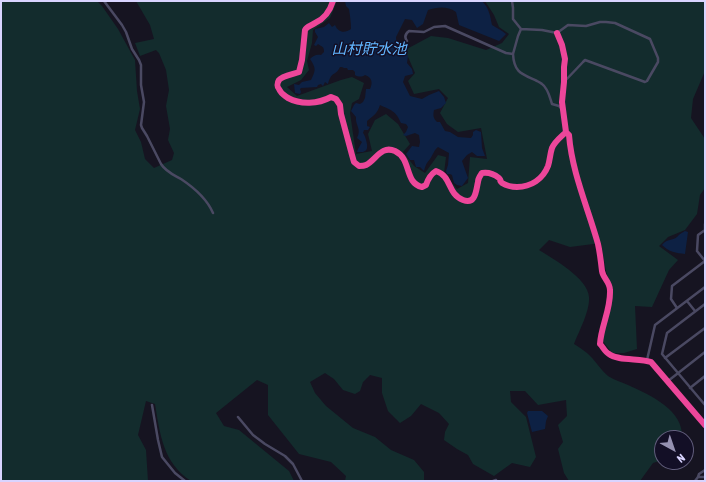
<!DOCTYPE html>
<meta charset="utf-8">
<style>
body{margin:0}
#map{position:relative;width:706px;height:482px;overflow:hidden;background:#161421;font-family:"Asap Condensed",sans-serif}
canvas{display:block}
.frame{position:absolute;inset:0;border:2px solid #d9d4ff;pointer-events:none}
.north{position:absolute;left:654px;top:430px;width:40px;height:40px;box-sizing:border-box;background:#130f26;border:1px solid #625e7d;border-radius:50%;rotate:140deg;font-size:11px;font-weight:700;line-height:16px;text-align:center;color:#d9d4ff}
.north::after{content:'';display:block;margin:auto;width:14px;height:18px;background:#9591b1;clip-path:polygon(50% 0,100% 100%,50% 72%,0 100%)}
</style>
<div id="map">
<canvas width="706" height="482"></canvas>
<div class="frame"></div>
<div class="north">N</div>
</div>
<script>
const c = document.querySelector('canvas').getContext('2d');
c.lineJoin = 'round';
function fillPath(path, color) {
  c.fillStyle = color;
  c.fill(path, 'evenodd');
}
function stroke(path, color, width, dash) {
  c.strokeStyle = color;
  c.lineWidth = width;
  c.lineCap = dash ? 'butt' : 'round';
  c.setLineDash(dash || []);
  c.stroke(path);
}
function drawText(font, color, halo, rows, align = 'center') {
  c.font = font + ' "Asap Condensed","Noto Sans JP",sans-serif';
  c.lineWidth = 3;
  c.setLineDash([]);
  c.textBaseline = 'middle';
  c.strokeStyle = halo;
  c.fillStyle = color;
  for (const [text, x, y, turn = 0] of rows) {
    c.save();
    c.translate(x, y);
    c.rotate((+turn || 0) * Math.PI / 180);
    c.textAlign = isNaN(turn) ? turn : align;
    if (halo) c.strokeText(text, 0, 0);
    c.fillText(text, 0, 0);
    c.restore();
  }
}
const green = new Path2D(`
 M 1,1 L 97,1 L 102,6 L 118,29 L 135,60 L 137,91 L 140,109 L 135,130 L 141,142 L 145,159 L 154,168 L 172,160 L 174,153 L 168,140 L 170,129 L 166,106 L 169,90 L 166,70 L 159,53 L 156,50 L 140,56 L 135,43 L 154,39 L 150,25 L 136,1 L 337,1 L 330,18 L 313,30 L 312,43 L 307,61 L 309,70 L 301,80 L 287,87 L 297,96 L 341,80 L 352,77 L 364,83 L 359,99 L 352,103 L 350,113 L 356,154 L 372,151 L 368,134 L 375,120 L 386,114 L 398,124 L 410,144 L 403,152 L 414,166 L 425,173 L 438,155 L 446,157 L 444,173 L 457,189 L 468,183 L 470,157 L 487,159 L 481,128 L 458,132 L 447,124 L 440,113 L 448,98 L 439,89 L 414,94 L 408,81 L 415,73 L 405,50 L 431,36 L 448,38 L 486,50 L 502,43 L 509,34 L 499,27 L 494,15 L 485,1 L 705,1 L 705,71 L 693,99 L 691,118 L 705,139 L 705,188 L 700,195 L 697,214 L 685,230 L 668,237 L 659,246 L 678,260 L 669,270 L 652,307 L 635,306 L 637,349 L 624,353 L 612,353 L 602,340 L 609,313 L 611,286 L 606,271 L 601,243 L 570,247 L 549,240 L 539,250 C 553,259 588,278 589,297 C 590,311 579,331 574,344 C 579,347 583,350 587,353 C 595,360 600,369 608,376 C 614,380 622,382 628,385 C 650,395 684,410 682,438 L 662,438 L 662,460 L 653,463 L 640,481 L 569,481 L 564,473 L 558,449 L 563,442 L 558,425 L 567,416 L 566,400 L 538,405 L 525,391 L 510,391 L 511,402 L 526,417 L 536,457 L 530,467 L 512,463 L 494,476 L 473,464 L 468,455 L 457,449 L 444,440 L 445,432 L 449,424 L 439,413 L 421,404 L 411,416 L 400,423 L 388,411 L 382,393 L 382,378 L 370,375 L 363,382 L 360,391 L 355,394 L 343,390 L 334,379 L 325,373 L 310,382 L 315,393 L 326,406 L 353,428 L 375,437 L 391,450 L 414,460 L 424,472 L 424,481 L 345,481 L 346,476 L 331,462 L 299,454 L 268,415 L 268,385 L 257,380 L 216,413 L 224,426 L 239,430 L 289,471 L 294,481 L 191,481 C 163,463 160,434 155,404 L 146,401 L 138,435 L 146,450 L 148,481 L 1,481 Z`);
const water = new Path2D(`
 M 345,1 L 482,1 C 489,8 490,15 492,25 L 502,31 L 506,34 L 499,41 L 459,25 L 456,12 C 447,6 438,7 428,10 L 423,24 L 417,28 L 412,20 L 405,19 L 396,37 L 397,51 L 401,53 L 405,52 L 408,56 L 407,63 L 412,69 L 413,74 L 405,76 L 403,82 L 410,96 L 422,99 L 429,95 L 439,91 L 444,97 L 446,103 L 441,108 L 434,110 C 433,115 433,118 437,122 L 440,122 L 445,131 L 450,132 L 458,137 L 471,138 L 473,135 L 473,132 L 476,130 L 481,132 L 482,148 L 485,156 L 477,156 L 472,152 L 467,155 L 462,161 L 468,178 L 462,186 L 457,185 L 454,183 L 452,175 L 450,174 L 447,174 L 446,171 L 448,165 L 449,153 L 438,147 C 434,150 433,155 430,159 C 426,164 426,164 424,171 L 420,167 L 416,167 L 414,160 L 410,160 L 406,154 L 412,146 L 419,147 L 420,142 L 419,135 L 415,133 L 406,136 L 403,135 L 406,132 L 408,127 L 406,124 L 401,123 C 396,111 391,110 380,105 C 377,114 374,115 367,121 L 367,126 L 370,127 L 368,130 L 364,130 L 363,133 C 365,135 368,145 367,148 C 367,150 365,151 363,152 L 357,152 L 358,149 L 362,142 L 357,138 C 362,129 355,125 356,117 L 351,111 L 354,105 L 356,103 L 360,104 L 363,102 L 365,98 L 366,89 L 370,89 C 373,83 372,77 365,75 C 362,77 358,77 355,75 L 355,72 L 353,70 L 348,70 L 347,68 L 344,68 L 342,67 L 340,67 C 336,76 331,71 328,84 L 325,82 L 323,86 L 321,84 L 318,85 L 317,87 L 301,88 L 300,89 L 301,92 L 300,94 L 295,93 L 294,84 L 299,85 L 302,82 L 311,80 C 316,70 316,68 310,59 C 313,56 316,54 321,55 L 324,52 C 324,46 322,47 318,44 L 316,46 L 314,45 L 318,37 L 315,32 L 315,29 L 324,27 L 329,23 L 332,27 L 335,25 C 338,32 344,34 351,29 C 351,22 350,16 349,9 L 346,6 Z
 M 685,231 L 688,232 L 685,254 C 676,253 669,252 662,245 C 668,238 672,241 677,237 C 681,233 680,234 685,231 Z
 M 528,411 L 542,411 L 548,416 L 546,421 L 545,429 L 532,432 L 527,413 Z`);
const minor = new Path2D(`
 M 104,1 L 122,25 L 126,32 L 132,49 L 139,60 L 141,65 L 141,85 L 144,102 L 141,125 L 142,128 L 147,136 L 161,164 C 166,172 174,175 181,179 C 193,187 207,199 213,213
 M 512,1 L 513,8 L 513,19 L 521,29 L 542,30 L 557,33 L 568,25 L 586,26 L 600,22 L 606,22 L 615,23 L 650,39 L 658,58 L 658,62 L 647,81 L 645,82 L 585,60 L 583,62 L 564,82
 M 557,33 L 562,45 L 565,59 L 564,67 L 564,82 L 562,102 L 566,132
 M 407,41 C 404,37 405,34 409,31 L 424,32 L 434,27 L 445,26 L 506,53 L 513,54 L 518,36 L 521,29
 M 513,54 C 514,73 522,74 537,81 C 539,82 541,83 542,84 C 548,88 550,98 552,104 L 559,106 L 563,110
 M 705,224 L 705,229
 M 705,261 L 697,251 L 698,235 L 705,230
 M 687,301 L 695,311
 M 705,304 L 667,333 L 662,354 L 705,405
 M 677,308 L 671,299 L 672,286 L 705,261
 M 665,358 L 705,328
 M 647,360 L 655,325 L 705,287
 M 668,381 L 705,352
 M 690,388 L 705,376
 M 152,405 L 158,440 L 162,457 L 175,473 L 185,481
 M 238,417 L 253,435 L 265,444 L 285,456 L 293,464 L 302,481
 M 698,477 L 699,474 L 705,470
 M 493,481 L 496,480
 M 695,481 L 698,477 L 705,477`);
const tertiary = new Path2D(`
 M 333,1 C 330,11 324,19 315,23 C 311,26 307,26 305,30 L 302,60 L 299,72 L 284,77 L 279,80 C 272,100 306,104 319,102 C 323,101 327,99 331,97 L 336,99 L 340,105 L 341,114 L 352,155 L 354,162 L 359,166 C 362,166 364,166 366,165 C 376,160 381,145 395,151 C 412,159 404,183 422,187 L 426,185 C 428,179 431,174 436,171 C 452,176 447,194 463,200 C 476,205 476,190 478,182 C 478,178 480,176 482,173 C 488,172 494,174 499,178 C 503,182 498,179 502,183 C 507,186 512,187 517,187 C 531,187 543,179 548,166 C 550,160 550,154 552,148 C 555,141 561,137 566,132 L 569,135 C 572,173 588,208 598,244 C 600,253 601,262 602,271 C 603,278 610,282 610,290 C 611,309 601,326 600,344 C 603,347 605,352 609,354 C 617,361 641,358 651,362 L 705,425`);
const cycleway = new Path2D(`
 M 333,1 C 330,11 324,19 315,23 C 311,26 307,26 305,30 L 302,60 L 299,72 C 294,74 282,76 279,80 C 277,83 277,87 279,89 C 281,94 284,95 288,98 C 301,105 318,104 331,97 L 336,99 L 340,105 L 341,114 L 352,155 L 354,162 L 359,166 C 362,166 364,166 366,165 C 376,160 381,145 395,151 C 412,159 404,183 422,187 L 426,185 C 428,179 431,174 436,171 C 452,176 447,194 463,200 C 476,205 476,190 478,182 C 478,178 480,176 482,173 C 488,172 494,174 499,178 C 503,182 498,179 502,183 C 507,186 512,187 517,187 C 531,187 543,179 548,166 C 550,160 550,154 552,148 C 555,141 561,137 566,132
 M 557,33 L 562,45 L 565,59 L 564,67 L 564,82 L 562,102 L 566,132 L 569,135 C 572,173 588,208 598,244 C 600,253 601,262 602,271 C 603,278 610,282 610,290 C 611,309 601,326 600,344 C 603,347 605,352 609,354 C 617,361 641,358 651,362 L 705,425`);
const waterNames = [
 ["山村貯水池",369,49]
];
fillPath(green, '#132c2d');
fillPath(water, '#0d2144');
stroke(minor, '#4a4962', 2.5);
stroke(tertiary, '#4a4962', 3.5);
stroke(cycleway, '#ed469a', 6);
drawText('italic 15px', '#62b6ff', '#130f26', waterNames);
</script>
